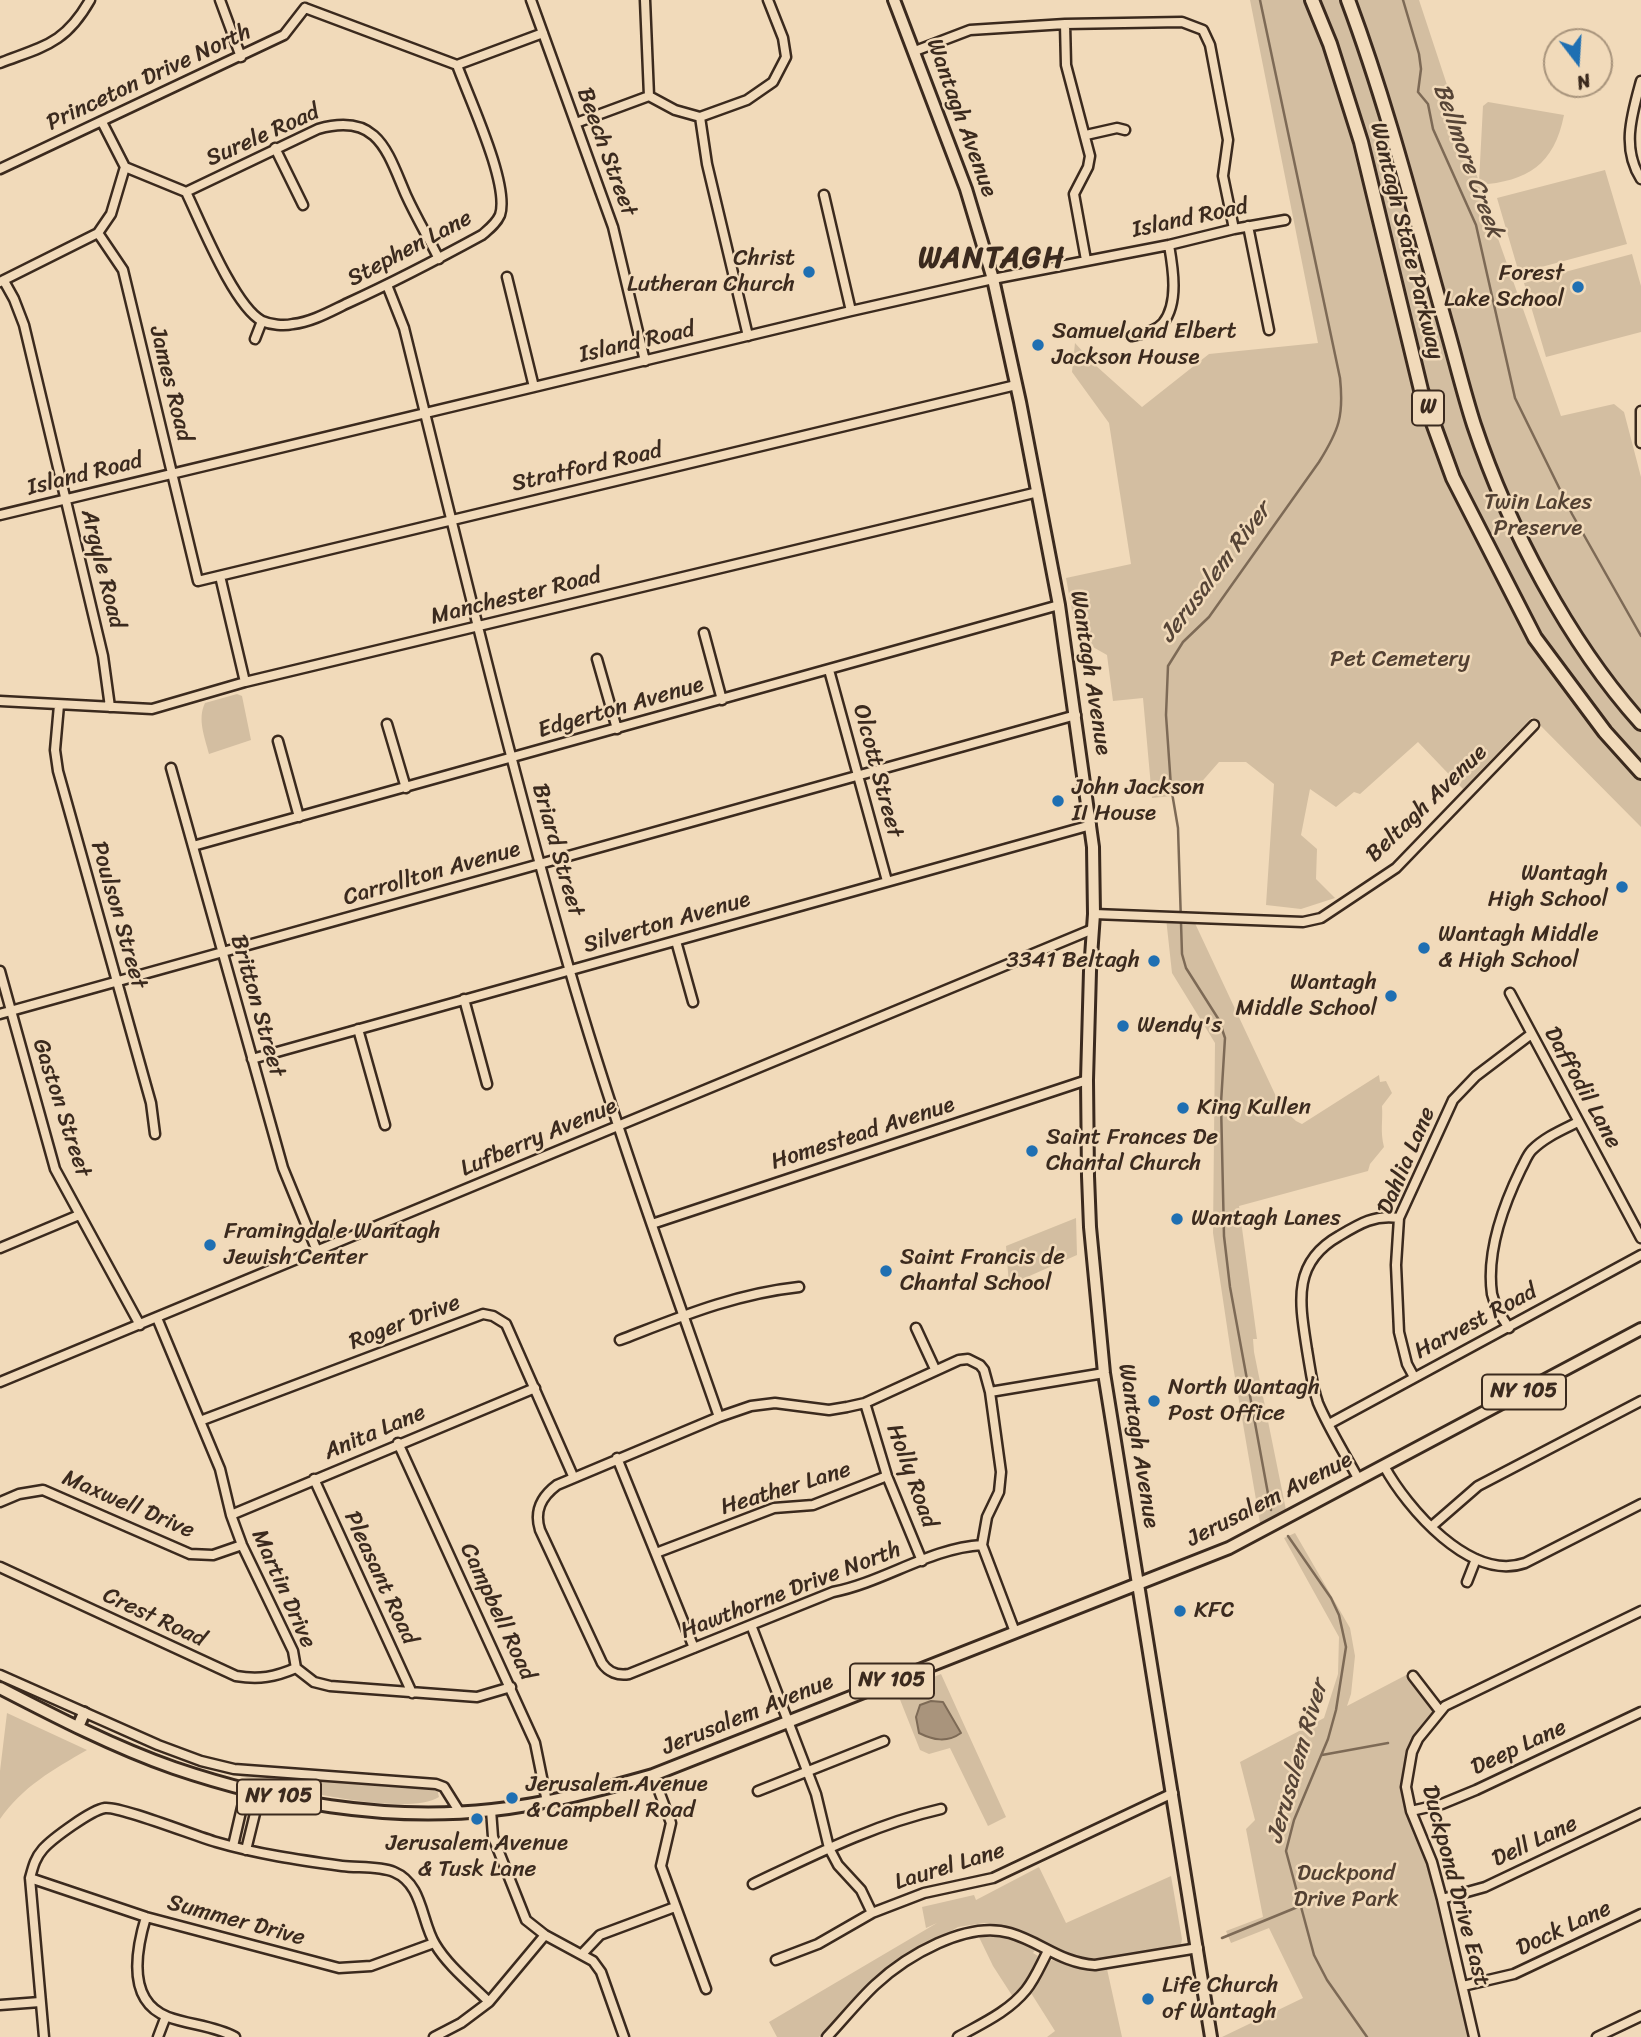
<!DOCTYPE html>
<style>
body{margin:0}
#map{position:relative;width:1641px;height:2037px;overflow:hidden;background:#f1daba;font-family:Sriracha,sans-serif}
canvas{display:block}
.north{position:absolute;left:1543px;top:28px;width:70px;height:70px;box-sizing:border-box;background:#f1daba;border:2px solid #a8947c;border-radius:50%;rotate:163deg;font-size:19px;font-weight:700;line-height:28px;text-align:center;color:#3b2a1e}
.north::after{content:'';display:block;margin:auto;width:24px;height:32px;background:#1f6fb2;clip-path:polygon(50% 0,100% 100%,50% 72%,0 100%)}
</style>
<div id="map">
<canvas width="1641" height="2037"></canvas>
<div class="north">N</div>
</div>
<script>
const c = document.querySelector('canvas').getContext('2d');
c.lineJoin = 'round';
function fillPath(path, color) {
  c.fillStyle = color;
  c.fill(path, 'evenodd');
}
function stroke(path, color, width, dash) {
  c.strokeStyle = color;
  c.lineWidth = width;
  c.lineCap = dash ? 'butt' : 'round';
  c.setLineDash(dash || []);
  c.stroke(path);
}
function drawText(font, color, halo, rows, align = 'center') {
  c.font = font + ' Sriracha,sans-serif';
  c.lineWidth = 5;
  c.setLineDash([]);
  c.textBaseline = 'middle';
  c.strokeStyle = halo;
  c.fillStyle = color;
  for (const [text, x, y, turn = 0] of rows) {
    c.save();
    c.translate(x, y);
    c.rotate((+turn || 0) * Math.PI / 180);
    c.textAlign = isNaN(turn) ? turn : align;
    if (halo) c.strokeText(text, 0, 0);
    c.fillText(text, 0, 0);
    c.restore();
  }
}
const green = new Path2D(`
 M 1250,0 L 1419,0 L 1479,182 L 1483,106 L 1488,102 L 1564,115 C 1554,165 1528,181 1479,185 L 1561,416 L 1614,404 L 1624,412 L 1641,477 L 1641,827 L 1532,717 L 1463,789 L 1418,742 L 1360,794 L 1354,792 L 1336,807 L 1310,789 L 1301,835 L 1317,849 L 1316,879 L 1335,898 L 1301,909 L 1266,905 L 1274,784 L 1246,762 L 1219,762 L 1191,794 L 1152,798 L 1143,698 L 1113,701 L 1107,655 L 1077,638 L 1066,578 L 1131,564 L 1109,423 L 1072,372 L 1075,343 L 1094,364 L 1142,407 L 1209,354 L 1318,343 Z
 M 1605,170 L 1627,244 L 1519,273 L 1497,198 Z
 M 1632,254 L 1641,286 L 1641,332 L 1546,357 L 1524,283 Z
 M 237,694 L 242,696 L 251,740 L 209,754 C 205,738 197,719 205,703 Z
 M 1166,918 L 1193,919 L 1281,1107 L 1296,1121 L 1302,1124 L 1379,1075 L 1380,1082 L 1386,1081 L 1392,1093 L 1382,1106 C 1383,1122 1380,1131 1384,1147 L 1370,1164 L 1368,1171 L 1239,1206 L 1257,1339 L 1253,1339 L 1254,1352 L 1286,1510 L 1260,1523 L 1232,1360 L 1213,1233 L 1215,1043 L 1172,973 Z
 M 1076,1218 L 1077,1255 L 1009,1285 L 1006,1246 Z
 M 1295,1533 L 1350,1628 L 1355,1656 L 1351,1694 L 1347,1706 L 1410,1673 L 1438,1711 L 1417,1739 L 1405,1788 L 1431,1863 L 1474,2037 L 1222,2037 L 1303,1998 L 1269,1928 L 1231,1943 L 1226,1931 L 1263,1917 L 1246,1829 L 1255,1820 L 1240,1762 L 1324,1718 L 1338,1674 L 1339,1637 L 1284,1538 Z
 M 941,1674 L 1006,1817 L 988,1826 L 950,1748 L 929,1754 L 920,1750 L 897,1692 Z
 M 7,1713 L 87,1750 C 54,1769 22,1787 0,1819 L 0,1771 Z
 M 213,1769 L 271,1776 L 437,1789 L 439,1797 C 402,1820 257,1781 213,1769 Z
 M 1039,1867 L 1066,1923 L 1171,1876 L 1182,1939 L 1181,1945 L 1097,1959 L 1073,1956 L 1011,1927 L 984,1923 L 958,1927 L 887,1968 L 819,2037 L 777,2037 L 769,2022 L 937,1923 L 926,1928 L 922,1907 L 974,1895 L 976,1900 Z
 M 978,1935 L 1010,1938 L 1035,1950 L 1033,1953 L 1038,1956 L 1024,1983 L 1013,1997 L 993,1966 Z
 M 1053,1960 C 1072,1968 1087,1970 1107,1969 L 1122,2037 L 1047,2037 L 1055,2031 L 1031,1993 L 1049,1961 Z`);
const water = new Path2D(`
 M 931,1701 L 943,1702 L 961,1733 C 947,1743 933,1740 919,1733 L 916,1717 L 920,1705 Z`);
const stream = new Path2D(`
 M 1260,0 L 1340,378 C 1344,416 1339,430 1319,462 L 1209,617 L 1183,642 L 1168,666 L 1166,715 L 1171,787 L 1178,828 L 1182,954 L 1186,968 L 1219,1020 L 1225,1038 L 1221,1103 L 1224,1236 L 1230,1287 L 1271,1510
 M 1403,0 L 1419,54 L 1421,69 L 1418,92 L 1428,104 L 1433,129 L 1476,225 L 1515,398 L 1572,514 L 1641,636
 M 1288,1536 L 1331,1598 L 1339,1615 L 1346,1647 L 1336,1710 L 1328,1739 L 1294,1820 L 1286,1851 L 1314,1955 L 1327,1980 L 1367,2037
 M 1322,1755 L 1388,1743
 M 1222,1938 L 1300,1906`);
const minor = new Path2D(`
 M 220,0 L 241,57
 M 531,0 L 613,227 L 645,361
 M 645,0 L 649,96
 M 305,8 L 457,65 L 543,33
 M 1065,24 L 1066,65 L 1090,156 L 1088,167 L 1074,194 L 1086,260
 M 915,51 L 970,30 L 1065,24 L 1182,22 L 1203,30 L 1210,45 L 1228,140 L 1223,176 L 1234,229
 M 0,63 C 44,46 65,44 90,0
 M 1641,81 C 1632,114 1621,148 1641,179
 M 649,96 L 675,110 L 700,117 L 747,100 L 773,82 L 786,57 L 783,38 L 768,0
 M 700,117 L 707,164 L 748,336
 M 102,122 L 125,167 L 186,192 L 318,129 C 378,112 387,151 406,195 C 416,217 428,237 439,259
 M 576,123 L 649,96
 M 1086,135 L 1117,128 L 1125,130
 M 275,148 L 303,205
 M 0,169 L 284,35 L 305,8
 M 186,192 C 201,223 234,306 262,321 C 271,325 284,326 293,324 C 312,322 331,311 348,303 C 394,282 438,259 482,235 C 489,229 496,224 500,215 C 510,185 469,98 457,65
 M 824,195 L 851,311
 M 1248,226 L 1269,330
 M 98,233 L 123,270 L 198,581 L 1016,385
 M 507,277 L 534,387
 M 4,281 L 14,299 L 24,325 L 103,656 L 110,707
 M 0,282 L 98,233 L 111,214 L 125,167
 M 387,285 L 404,328 C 457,542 508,756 569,968 C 613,1120 667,1268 719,1417
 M 1132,336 C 1143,333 1155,332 1163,323 C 1179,303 1173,268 1169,245
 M 255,339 L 262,321
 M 1641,411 L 1641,443
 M 0,515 L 851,311 L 993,279 L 1169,245 L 1234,229 L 1285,220
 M 220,576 L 245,682
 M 704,633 L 722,700
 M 597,659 L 617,729
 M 829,670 L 887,881
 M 0,701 L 152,709 L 245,682 L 1038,492
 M 59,705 L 55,750 L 58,771 L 151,1103 L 155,1134
 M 387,724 L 406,788
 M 278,741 L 299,817
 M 171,768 L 283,1168 L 317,1251
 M 193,846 L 1059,605
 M 1094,914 L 1303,922 L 1321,918 L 1396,868 L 1534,725
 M 676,941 L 693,1002
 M 0,971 L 55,1169 L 140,1325
 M 1510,993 L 1641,1238
 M 464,999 L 487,1084
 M 0,1014 L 1076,715
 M 358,1029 L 385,1125
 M 252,1059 L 1091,825
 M 652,1224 L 1087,1080
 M 0,1248 L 79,1215
 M 157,1318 L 220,1469 L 231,1515 L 242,1545 L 293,1651 L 296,1668 L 314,1682 L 330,1686 L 477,1697 L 511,1687
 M 916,1328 L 935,1369
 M 1509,1328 C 1502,1318 1495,1307 1492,1294 C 1486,1252 1503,1206 1521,1169 C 1525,1162 1527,1155 1532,1150 C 1545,1137 1562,1130 1578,1122
 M 620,1340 C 680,1317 734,1294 799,1287
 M 1414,1377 L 1407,1364 L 1399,1332 L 1396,1265 L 1399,1218 L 1453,1100 L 1476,1076 L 1530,1035
 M 0,1382 L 1093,929
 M 990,1392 L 1104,1373
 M 865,1403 L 887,1476 L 922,1561
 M 200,1421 L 483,1314 L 493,1316 L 506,1324 L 573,1476
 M 1329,1424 L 1641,1255
 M 398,1443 L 535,1743 L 547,1802
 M 617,1458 L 694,1648
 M 1384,1466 C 1407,1508 1470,1582 1525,1563 L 1641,1504
 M 314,1479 L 412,1693
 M 1359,1480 C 1345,1454 1329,1429 1318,1403 C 1312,1386 1310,1367 1307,1350 C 1300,1304 1291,1263 1339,1236 C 1359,1224 1375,1214 1399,1218
 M 0,1502 L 19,1494 L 43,1490 L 190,1554 L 213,1555 L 242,1545
 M 231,1515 L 535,1388
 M 1432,1526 L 1478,1486 L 1641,1401
 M 982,1545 C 930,1548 884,1582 833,1592 L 629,1674 C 618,1676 608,1672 602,1663 L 540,1530 C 534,1511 541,1497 557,1485 L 719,1417 L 751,1406 L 775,1403 L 829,1410 L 847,1407 L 865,1403 L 959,1360 L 968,1359 L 980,1365 L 984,1370 L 990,1392 L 1001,1472 L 999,1492 L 987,1517 L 982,1545 L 1015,1632
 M 656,1553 L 774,1508 L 813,1505 L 887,1476
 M 0,1567 L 236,1676 C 259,1680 275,1677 296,1668
 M 1467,1582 L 1476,1559
 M 751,1625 L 816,1794 L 829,1848 L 838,1865 L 861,1890 L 872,1913
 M 0,1675 L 158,1745 L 201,1761 L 234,1769 L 436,1784 L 444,1787 L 459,1811
 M 1413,1676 L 1440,1711
 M 653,1775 L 671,1823 L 661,1866 L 706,1989
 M 758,1791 L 884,1741
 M 491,1810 L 493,1837 L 526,1920 L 545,1935 L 593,1961 L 601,1972 L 624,2037
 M 1411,1811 L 1442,1804 L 1476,1790 L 1641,1712
 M 233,1846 L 246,1790
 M 246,1850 L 260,1793
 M 30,1878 L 146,1917 L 339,1968 L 371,1966 L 434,1943
 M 753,1884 C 814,1855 875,1824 941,1809
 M 1442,1899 L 1485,1887 L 1641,1813
 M 146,1917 C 136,1950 126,2001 168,2017 C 190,2025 215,2026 235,2037
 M 582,1954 L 600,1935 L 675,1907
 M 776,1960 L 818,1944 L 872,1913 L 924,1893 L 993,1878 L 1173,1793
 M 1463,1986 L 1514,1974 L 1641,1914
 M 0,2005 L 40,2002
 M 44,2037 L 30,1878 C 33,1867 35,1858 43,1849 C 52,1839 91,1810 105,1808 C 120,1806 195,1836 216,1842 C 257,1854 299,1860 342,1866 C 358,1868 379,1866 394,1872 C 423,1884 421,1921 435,1944 C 448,1966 471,1984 489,2002
 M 158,2037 L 166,2016
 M 434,2037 L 461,2023 L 489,2002 L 545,1935
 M 827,2037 C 843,2020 858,2001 875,1985 C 906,1956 967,1920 1010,1933 C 1041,1942 1061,1963 1095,1965 L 1198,1948
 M 958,2037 C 983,2023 1008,2012 1026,1990 C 1035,1979 1041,1964 1048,1951
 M 1474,2037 L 1442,1899 L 1432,1862 L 1411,1811 L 1406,1787 L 1412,1752 L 1418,1739 L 1445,1706 L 1641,1611
 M 1597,2037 L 1641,2016`);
const major = new Path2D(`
 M 894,0 L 966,189 L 993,279 L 1020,402 L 1059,605 L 1093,847 L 1094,914 L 1090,971 L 1087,1080 L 1088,1176 L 1090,1227 L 1104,1373 L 1211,2037
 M 0,1688 C 56,1717 114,1747 174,1768 C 274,1802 386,1822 492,1810 C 547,1804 600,1790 653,1775 L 1229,1548 L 1641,1329
 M 78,1727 L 84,1713`);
const highway = new Path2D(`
 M 1312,0 L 1330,44 L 1361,142 L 1421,390 L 1453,478 L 1535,638 L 1605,732 L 1641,772
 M 1348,0 C 1388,107 1416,219 1447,329 C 1456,361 1464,394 1474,425 C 1508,527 1569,643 1641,723`);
const markers = [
 [809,272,7,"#1f6fb2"],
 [1578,287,7,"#1f6fb2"],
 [1038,345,7,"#1f6fb2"],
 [1058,801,7,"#1f6fb2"],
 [1622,887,7,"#1f6fb2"],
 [1424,948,7,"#1f6fb2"],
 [1154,961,7,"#1f6fb2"],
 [1391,996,7,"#1f6fb2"],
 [1123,1026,7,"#1f6fb2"],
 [1183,1108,7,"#1f6fb2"],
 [1032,1151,7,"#1f6fb2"],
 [1177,1219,7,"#1f6fb2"],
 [210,1245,7,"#1f6fb2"],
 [886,1271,7,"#1f6fb2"],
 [1154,1401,7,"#1f6fb2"],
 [1180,1611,7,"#1f6fb2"],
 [512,1798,7,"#1f6fb2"],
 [477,1819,7,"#1f6fb2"],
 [1148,1999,7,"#1f6fb2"]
];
const shields = [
 [1428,408,32],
 [1524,1392,84],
 [892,1681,84],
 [279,1797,84]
];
const shieldNames = [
 ["W",1428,408],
 ["NY 105",1524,1392],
 ["NY 105",892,1681],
 ["NY 105",279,1797]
];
const streetNames = [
 ["Princeton Drive North",149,78,-25],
 ["Wantagh Avenue",961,118,70],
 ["Surele Road",263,136,-24],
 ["Beech Street",606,152,70],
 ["Island Road",1190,219,-12],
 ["Wantagh State Parkway",1406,241,76],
 ["Stephen Lane",410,249,-28],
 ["Island Road",637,343,-13],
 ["James Road",170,384,76],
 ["Stratford Road",587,468,-13],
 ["Island Road",85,475,-14],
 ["Argyle Road",102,569,76],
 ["Manchester Road",516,597,-14],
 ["Wantagh Avenue",1090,673,81],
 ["Edgerton Avenue",621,708,-16],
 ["Olcott Street",877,771,75],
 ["Beltagh Avenue",1427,804,-44],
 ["Briard Street",557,850,74],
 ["Carrollton Avenue",432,874,-16],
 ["Poulson Street",118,915,74],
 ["Silverton Avenue",667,923,-16],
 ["Britton Street",257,1006,74],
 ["Daffodil Lane",1582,1088,61],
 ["Gaston Street",61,1108,72],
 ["Homestead Avenue",863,1134,-18],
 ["Lufberry Avenue",539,1138,-23],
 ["Dahlia Lane",1407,1161,-67],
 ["Harvest Road",1476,1322,-28],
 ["Roger Drive",405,1323,-21],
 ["Anita Lane",375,1433,-23],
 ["Wantagh Avenue",1138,1446,81],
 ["Holly Road",911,1476,70],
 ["Heather Lane",786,1489,-17],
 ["Jerusalem Avenue",1270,1500,-27],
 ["Maxwell Drive",128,1505,23],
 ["Pleasant Road",380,1578,65],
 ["Martin Drive",283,1589,66],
 ["Hawthorne Drive North",791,1591,-21],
 ["Campbell Road",497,1612,65],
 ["Crest Road",154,1618,25],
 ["Jerusalem Avenue",748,1715,-22],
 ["Deep Lane",1519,1748,-25],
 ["Dell Lane",1535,1842,-25],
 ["Laurel Lane",950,1867,-17],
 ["Duckpond Drive East",1455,1886,75],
 ["Summer Drive",236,1921,15],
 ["Dock Lane",1564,1929,-25]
];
const poiNames = [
 ["Christ",795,259,"right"],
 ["Lutheran Church",795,285,"right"],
 ["Forest",1564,274,"right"],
 ["Lake School",1564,300,"right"],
 ["Samuel and Elbert",1052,332],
 ["Jackson House",1052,358],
 ["John Jackson",1072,788],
 ["II House",1072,814],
 ["Wantagh",1608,874,"right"],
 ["High School",1608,900,"right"],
 ["Wantagh Middle",1438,935],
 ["& High School",1438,961],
 ["3341 Beltagh",1140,961,"right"],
 ["Wantagh",1377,983,"right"],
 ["Middle School",1377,1009,"right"],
 ["Wendy's",1137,1026],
 ["King Kullen",1197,1108],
 ["Saint Frances De",1046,1138],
 ["Chantal Church",1046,1164],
 ["Wantagh Lanes",1191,1219],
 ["Framingdale Wantagh",224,1232],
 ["Jewish Center",224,1258],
 ["Saint Francis de",900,1258],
 ["Chantal School",900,1284],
 ["North Wantagh",1168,1388],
 ["Post Office",1168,1414],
 ["KFC",1194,1611],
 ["Jerusalem Avenue",526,1785],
 ["& Campbell Road",526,1811],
 ["Jerusalem Avenue",477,1844,"center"],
 ["& Tusk Lane",477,1870,"center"],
 ["Life Church",1162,1986],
 ["of Wantagh",1162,2012]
];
const parkNames = [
 ["Twin Lakes",1538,503],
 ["Preserve",1538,529],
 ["Pet Cemetery",1400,660],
 ["Duckpond",1346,1874],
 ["Drive Park",1346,1900]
];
const waterNames = [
 ["Bellmore Creek",1467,161,70],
 ["Jerusalem River",1216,573,-53],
 ["Jerusalem River",1298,1762,-74]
];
const districtNames = [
 ["WANTAGH",992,259]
];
fillPath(green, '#d3bea1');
fillPath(water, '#a9947c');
stroke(water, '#7d6a56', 2);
stroke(stream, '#7d6a56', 2.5);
stroke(minor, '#3b2a1e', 13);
stroke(major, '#3b2a1e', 16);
stroke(highway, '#3b2a1e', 18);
stroke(minor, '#f1daba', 8);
stroke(major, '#f1daba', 10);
stroke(highway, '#f1daba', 12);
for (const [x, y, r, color] of markers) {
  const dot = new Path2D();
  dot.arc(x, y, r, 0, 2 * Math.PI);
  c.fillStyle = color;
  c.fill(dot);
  stroke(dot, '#f1daba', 2.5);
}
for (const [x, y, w] of shields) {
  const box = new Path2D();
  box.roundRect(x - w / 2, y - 17.5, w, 35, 5);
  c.fillStyle = '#f1daba';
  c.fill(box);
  stroke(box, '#3b2a1e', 2);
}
drawText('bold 21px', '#3b2a1e', null, shieldNames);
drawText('23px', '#3b2a1e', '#f1daba', streetNames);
drawText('23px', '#3b2a1e', '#f1daba', poiNames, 'left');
drawText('23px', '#524032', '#f1daba', parkNames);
drawText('italic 24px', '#564436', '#f1daba', waterNames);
c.letterSpacing = '2px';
drawText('bold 30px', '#3b2a1e', '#f1daba', districtNames);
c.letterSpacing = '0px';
</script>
